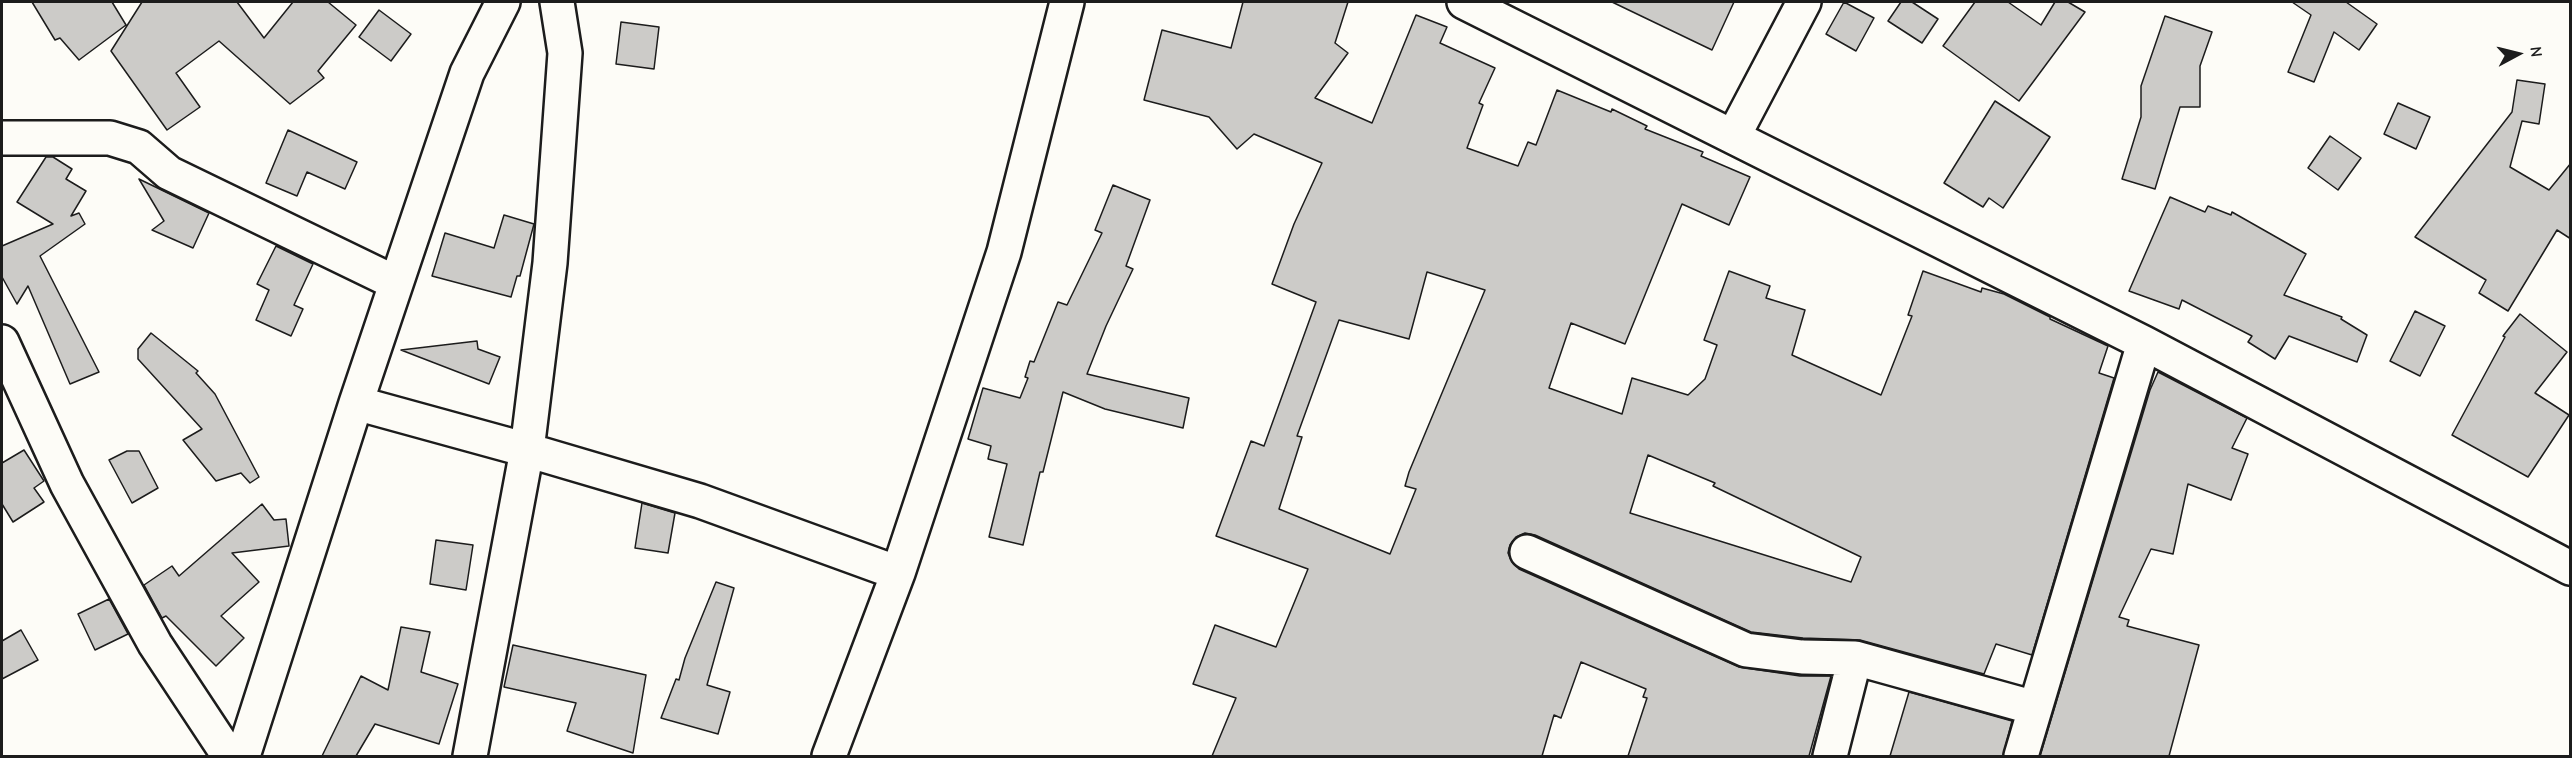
<!DOCTYPE html>
<style>
body{margin:0}
#map{position:relative;width:2572px;height:758px;overflow:hidden;background:#fdfcf7;font-family:"Comic Neue",sans-serif}
canvas{display:block}
.frame{position:absolute;inset:0;border:3px solid #1c1c1c;pointer-events:none}
.north{position:absolute;left:2488px;top:24px;width:60px;height:60px;-webkit-text-stroke:4px #fdfcf7;paint-order:stroke;rotate:83deg;font-size:16px;font-weight:700;line-height:24px;text-align:center;color:#1c1c1c}
.north::after{content:'';display:block;margin:auto;width:21px;height:27px;background:#1c1c1c;clip-path:polygon(50% 0,100% 100%,50% 72%,0 100%)}
</style>
<div id="map">
<canvas width="2572" height="758"></canvas>
<div class="frame"></div>
<div class="north">N</div>
</div>
<script>
const c = document.querySelector('canvas').getContext('2d');
c.lineJoin = 'round';
function fillPath(path, color) {
  c.fillStyle = color;
  c.fill(path, 'evenodd');
}
function stroke(path, color, width, dash) {
  c.strokeStyle = color;
  c.lineWidth = width;
  c.lineCap = dash ? 'butt' : 'round';
  c.setLineDash(dash || []);
  c.stroke(path);
}
const building = new Path2D(`
 M 32,2 L 112,2 L 126,25 L 79,60 L 60,38 L 55,40 Z
 M 142,2 L 237,2 L 264,38 L 293,2 L 328,2 L 356,25 L 318,71 L 324,78 L 290,104 L 219,41 L 176,73 L 200,107 L 167,130 L 111,51 Z
 M 1243,2 L 1348,2 L 1335,43 L 1348,53 L 1315,98 L 1372,123 L 1416,15 L 1447,27 L 1440,43 L 1495,68 L 1479,103 L 1483,105 L 1467,148 L 1518,166 L 1528,142 L 1536,145 L 1557,90 L 1611,112 L 1612,109 L 1647,126 L 1645,129 L 1703,152 L 1701,156 L 1750,177 L 1729,225 L 1682,204 L 1625,344 L 1571,323 L 1549,388 L 1622,414 L 1632,378 L 1688,395 L 1705,379 L 1717,345 L 1704,340 L 1729,271 L 1770,286 L 1766,298 L 1805,310 L 1792,355 L 1881,395 L 1912,316 L 1908,315 L 1923,271 L 1981,292 L 1982,288 L 2004,294 L 2050,317 L 2050,319 L 2108,346 L 2099,373 L 2114,378 L 2032,655 L 1996,644 L 1984,674 L 1860,640 L 1803,638 L 1751,632 L 1535,535 L 1525,533 L 1516,537 L 1510,545 L 1508,553 L 1512,562 L 1519,569 L 1739,667 L 1800,676 L 1831,676 L 1809,756 L 1628,756 L 1647,698 L 1643,697 L 1646,689 L 1581,662 L 1561,718 L 1554,715 L 1542,756 L 1212,756 L 1236,698 L 1193,684 L 1215,625 L 1276,647 L 1308,569 L 1216,536 L 1251,441 L 1264,446 L 1316,302 L 1272,284 L 1294,224 L 1322,163 L 1254,134 L 1237,149 L 1209,117 L 1144,100 L 1162,30 L 1231,48 ZM 1427,272 L 1485,290 L 1409,472 L 1405,486 L 1416,489 L 1390,554 L 1279,509 L 1302,437 L 1297,436 L 1339,320 L 1409,339 ZM 1648,455 L 1715,483 L 1713,486 L 1861,557 L 1851,582 L 1630,513 Z
 M 1612,2 L 1734,2 L 1712,50 Z
 M 1844,2 L 1874,18 L 1856,51 L 1826,34 Z
 M 1901,2 L 1912,2 L 1938,19 L 1922,43 L 1888,21 Z
 M 1975,2 L 2008,2 L 2041,25 L 2055,2 L 2068,2 L 2085,12 L 2019,101 L 1943,46 Z
 M 2292,2 L 2346,2 L 2377,24 L 2359,50 L 2334,32 L 2314,82 L 2288,72 L 2311,15 Z
 M 379,10 L 411,34 L 391,61 L 359,37 Z
 M 2165,16 L 2212,32 L 2200,66 L 2200,107 L 2180,107 L 2155,189 L 2122,179 L 2141,117 L 2141,86 Z
 M 621,22 L 659,27 L 654,69 L 616,64 Z
 M 2517,80 L 2545,84 L 2539,124 L 2522,121 L 2510,167 L 2549,190 L 2571,163 L 2571,239 L 2557,230 L 2508,311 L 2479,293 L 2486,280 L 2415,237 L 2512,112 Z
 M 1995,101 L 2050,137 L 2003,208 L 1989,198 L 1983,207 L 1944,183 Z
 M 2398,103 L 2430,117 L 2416,149 L 2384,134 Z
 M 288,130 L 357,162 L 345,189 L 307,172 L 297,196 L 266,183 Z
 M 2330,136 L 2361,158 L 2338,190 L 2308,168 Z
 M 46,157 L 53,157 L 72,169 L 66,179 L 86,191 L 71,216 L 79,213 L 85,224 L 40,256 L 99,372 L 70,384 L 28,286 L 17,304 L 2,277 L 2,246 L 53,224 L 17,202 Z
 M 139,179 L 209,213 L 193,248 L 152,230 L 164,221 Z
 M 1113,185 L 1150,200 L 1126,266 L 1133,269 L 1106,326 L 1087,374 L 1189,398 L 1183,428 L 1105,409 L 1063,392 L 1043,472 L 1040,472 L 1023,545 L 989,537 L 1007,464 L 988,459 L 991,446 L 968,439 L 983,388 L 1020,398 L 1028,378 L 1025,377 L 1030,361 L 1034,362 L 1058,302 L 1067,305 L 1102,233 L 1095,230 Z
 M 2170,197 L 2205,212 L 2208,206 L 2231,215 L 2232,212 L 2306,254 L 2284,295 L 2342,317 L 2341,319 L 2367,335 L 2357,362 L 2289,336 L 2275,359 L 2248,342 L 2252,336 L 2182,300 L 2179,309 L 2129,291 Z
 M 504,215 L 534,224 L 520,276 L 517,276 L 511,297 L 432,276 L 445,233 L 494,248 Z
 M 276,246 L 313,264 L 294,305 L 303,309 L 291,336 L 256,320 L 269,290 L 257,284 Z
 M 2415,311 L 2445,326 L 2420,376 L 2390,361 Z
 M 2520,314 L 2567,352 L 2535,393 L 2569,415 L 2528,477 L 2452,435 L 2505,337 L 2503,336 Z
 M 151,333 L 198,371 L 196,373 L 215,394 L 259,477 L 250,483 L 241,473 L 216,481 L 183,440 L 202,429 L 138,359 L 138,349 Z
 M 477,341 L 478,349 L 500,357 L 489,384 L 401,350 Z
 M 2158,372 L 2247,418 L 2232,448 L 2248,454 L 2231,500 L 2188,484 L 2173,554 L 2151,549 L 2119,617 L 2129,620 L 2127,626 L 2199,645 L 2169,756 L 2040,756 L 2150,390 Z
 M 24,450 L 44,481 L 34,488 L 44,502 L 13,522 L 2,504 L 2,463 Z
 M 127,451 L 139,451 L 158,488 L 132,503 L 109,460 Z
 M 642,503 L 675,513 L 668,553 L 635,548 Z
 M 262,504 L 274,520 L 286,519 L 289,546 L 232,553 L 259,582 L 221,616 L 244,638 L 216,666 L 166,616 L 162,618 L 144,585 L 172,566 L 179,576 Z
 M 436,540 L 473,545 L 466,590 L 430,584 Z
 M 716,582 L 734,588 L 707,685 L 730,692 L 718,734 L 661,718 L 676,679 L 679,680 L 685,658 Z
 M 109,599 L 128,634 L 95,650 L 78,614 Z
 M 401,627 L 430,632 L 421,672 L 458,684 L 439,744 L 375,724 L 356,756 L 322,756 L 361,676 L 388,690 Z
 M 21,630 L 38,660 L 2,679 L 2,641 Z
 M 513,645 L 646,675 L 633,753 L 567,731 L 576,703 L 504,687 Z
 M 1909,692 L 2012,721 L 2003,756 L 1890,756 Z`);
const minor = new Path2D(`
 M 1464,2 L 2144,343 L 2570,568
 M 1733,137 L 1804,2
 M 2,138 L 110,138 L 139,147 L 169,173 L 396,283
 M 2,342 L 67,484 L 155,644 L 229,756
 M 356,403 L 527,450 L 700,501 L 898,573
 M 1527,552 L 1746,650 L 1802,657 L 1855,658 L 2035,708
 M 243,756 L 356,403 L 467,73 L 503,2
 M 470,756 L 527,450 L 550,263 L 565,53 L 557,2
 M 829,756 L 898,573 L 1004,252 L 1067,2
 M 1830,756 L 1855,658
 M 2021,756 L 2144,343`);
fillPath(building, '#cccbc8');
stroke(building, '#1c1c1c', 1.5);
stroke(minor, '#1c1c1c', 38);
stroke(minor, '#fdfcf7', 33);
</script>
